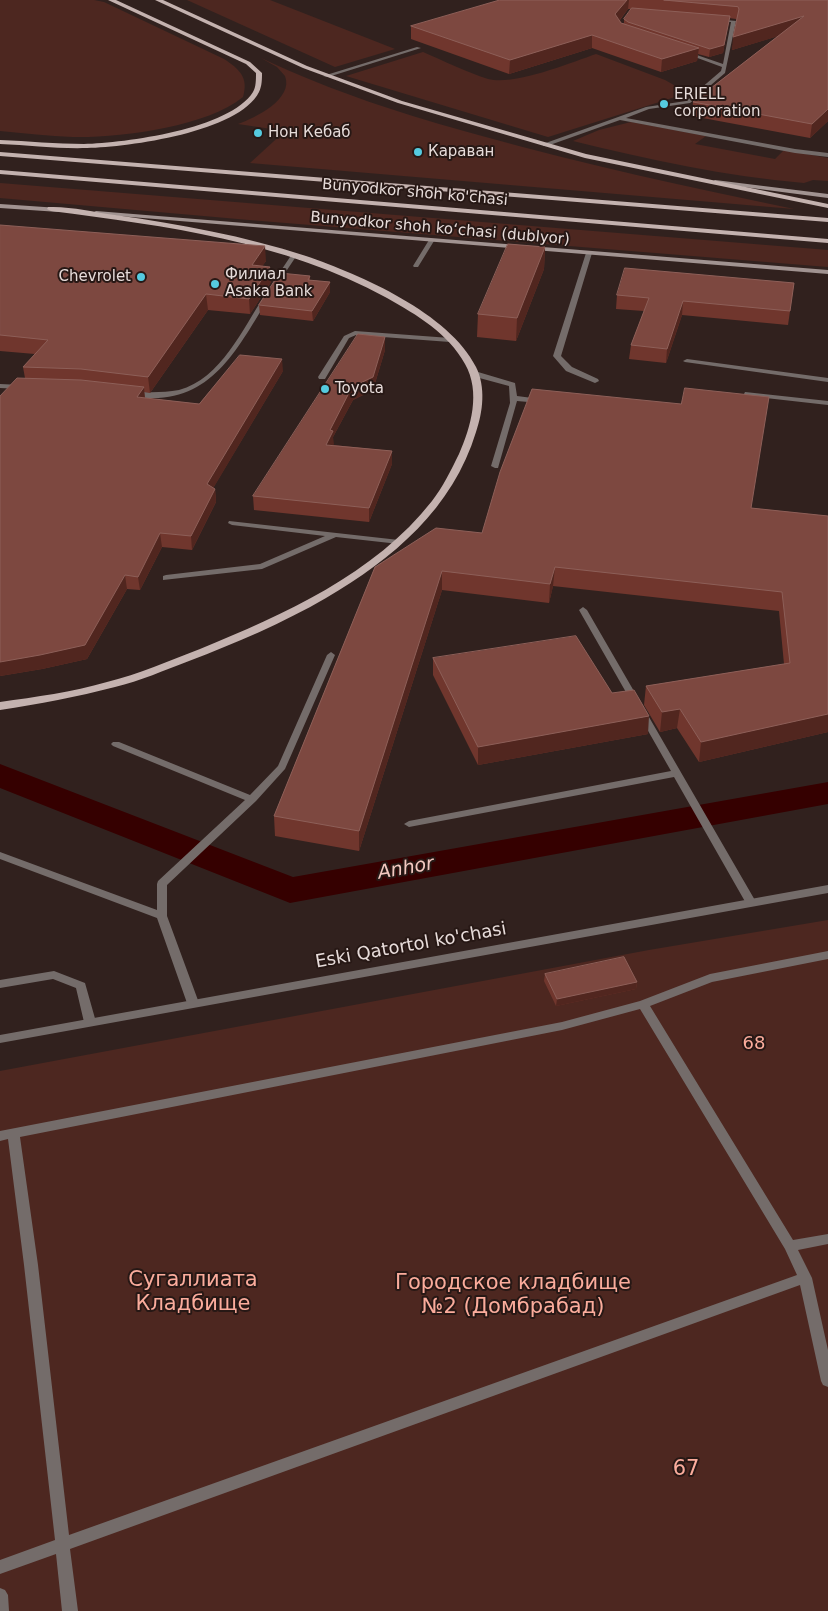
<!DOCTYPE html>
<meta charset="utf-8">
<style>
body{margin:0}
canvas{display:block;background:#31211e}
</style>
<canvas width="828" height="1611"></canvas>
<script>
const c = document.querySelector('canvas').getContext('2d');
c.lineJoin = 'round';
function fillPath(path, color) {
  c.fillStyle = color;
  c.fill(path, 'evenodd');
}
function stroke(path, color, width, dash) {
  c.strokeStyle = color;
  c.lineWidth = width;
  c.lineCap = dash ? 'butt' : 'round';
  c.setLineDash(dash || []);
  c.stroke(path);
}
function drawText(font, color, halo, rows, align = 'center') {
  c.font = font + ' "DejaVu Sans",sans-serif';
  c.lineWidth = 4;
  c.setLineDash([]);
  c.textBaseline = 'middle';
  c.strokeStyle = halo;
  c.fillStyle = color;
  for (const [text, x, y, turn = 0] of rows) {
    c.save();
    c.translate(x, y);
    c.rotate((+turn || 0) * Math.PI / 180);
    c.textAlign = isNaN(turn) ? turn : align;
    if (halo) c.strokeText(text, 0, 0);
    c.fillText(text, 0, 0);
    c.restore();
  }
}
const green = new Path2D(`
 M 0,0 L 94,0 L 104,2 L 224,59 C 239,69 249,77 243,97 C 206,127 120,138 73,137 C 49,136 24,133 0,131 Z
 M 187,0 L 270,0 L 395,49 L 335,67 Z
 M 423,52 C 444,61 466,72 488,79 C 514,86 570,63 596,54 L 665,80 L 688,93 L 548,137 L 346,76 Z
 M 261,58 C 333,92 405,115 482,136 C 585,165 690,187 794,209 L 250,163 L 285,131 L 238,124 C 255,118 294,99 285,76 L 277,67 Z
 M 631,122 L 706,136 L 695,144 L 775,159 L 784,150 L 828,158 L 828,181 L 813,180 L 804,183 C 725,176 650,160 573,141 L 599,130 Z
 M 0,183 L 828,250 L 828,267 L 249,220 L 0,198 Z
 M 828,920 L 828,1611 L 0,1611 L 0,1071 L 649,950 Z`);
const canal = new Path2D(`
 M 0,764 L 293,877 L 828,782 L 828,804 L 290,903 L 0,788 Z`);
const lane = new Path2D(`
 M 716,19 L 736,21 L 725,73 L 690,103 L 649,109 L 626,118 L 795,149 L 828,153 L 828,157 L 795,153 L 620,120 L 547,146 L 543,146 L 543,144 L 646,107 L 686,101 L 721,71 L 722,67 L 684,53 L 688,52 L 723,64 L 731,22 L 714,21 Z
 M 417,47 L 421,48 L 328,77 L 323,76 Z
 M 429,240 L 434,241 L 418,267 L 414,267 L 413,266 Z
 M 589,251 L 592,253 L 561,356 L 572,367 L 598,379 L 599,381 L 595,383 L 566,371 L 553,356 L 586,253 Z
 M 292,254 L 297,255 L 277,285 L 273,285 L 272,284 Z
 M 265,295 L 270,296 C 235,352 209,410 130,396 L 129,394 L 133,392 C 149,392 164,393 179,390 C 221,379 243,328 265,295 Z
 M 355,331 L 450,338 L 453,340 L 450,342 L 356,335 L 349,338 L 325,379 L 319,379 L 318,377 L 344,336 Z
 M 687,359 L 828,378 L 828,382 L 685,362 L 683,361 Z
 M 472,372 L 478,372 L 515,383 L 517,396 L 540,399 L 544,401 L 540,403 L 517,401 L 498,468 L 495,468 L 491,466 L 510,403 L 509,386 L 472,376 Z
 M 0,384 L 21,385 L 25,387 L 21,389 L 0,388 Z
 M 745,392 L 828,401 L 828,405 L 748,396 L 744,394 Z
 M 229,521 L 399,540 L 403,542 L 399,544 L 336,537 L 262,569 L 163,580 L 163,576 L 166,575 L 260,564 L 325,536 L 232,525 L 228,523 Z
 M 583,607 L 587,610 L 756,902 L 755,905 L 747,905 L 674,777 L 409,827 L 404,824 L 409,821 L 671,771 L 579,610 Z
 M 331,652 L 335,655 L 285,769 L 256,801 L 167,885 L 167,916 L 199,1003 L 197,1006 L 189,1006 L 187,1003 L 157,918 L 0,859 L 0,852 L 157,910 L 157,884 L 158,881 L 245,800 L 113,746 L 111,744 L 113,742 L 119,742 L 250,795 L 278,766 L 327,655 Z
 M 828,951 L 828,959 L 712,982 L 650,1006 L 793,1240 L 828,1234 L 828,1244 L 798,1250 L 812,1278 L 828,1350 L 828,1387 L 823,1385 L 821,1381 L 800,1285 L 70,1549 L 78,1611 L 62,1611 L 56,1554 L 0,1574 L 0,1560 L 55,1540 L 24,1265 L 8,1139 L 0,1141 L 0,1131 L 562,1022 L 640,1001 L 710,974 ZM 640,1009 L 785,1249 L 797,1275 L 69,1535 L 38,1265 L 20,1137 L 562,1030 Z
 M 54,971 L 85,983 L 96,1022 L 94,1025 L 86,1025 L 84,1022 L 76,988 L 53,979 L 0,988 L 0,980 Z
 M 0,1588 L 5,1590 L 8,1595 L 9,1611 L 0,1611 Z`);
const street = new Path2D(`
 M 828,885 L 828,893 L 0,1043 L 0,1035 Z`);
const secondary = new Path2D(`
 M 715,180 L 828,194 L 828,198 L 713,183 L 712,182 Z
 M 0,204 L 59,208 L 62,210 L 59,212 L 0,208 Z
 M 96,211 L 828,270 L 828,274 L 94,214 L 94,212 Z`);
const primary = new Path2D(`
 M 108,0 L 116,0 L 250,62 L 262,73 C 262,79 262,86 259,92 C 239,132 129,147 87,148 C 58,149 29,145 0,144 L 0,140 C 28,141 56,144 84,144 C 125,143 230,129 253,92 C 256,87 256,80 256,73 L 246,64 Z
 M 155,0 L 163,0 L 307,66 L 402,101 L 586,154 L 828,204 L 828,208 L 585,158 L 398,103 L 303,68 Z
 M 0,152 L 828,218 L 828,222 L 0,156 Z
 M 0,170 L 828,239 L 828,243 L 0,174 Z
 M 48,207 C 70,206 93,212 115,215 C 180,224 244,236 306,256 C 361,275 449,313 476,367 C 486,387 483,412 476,432 C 453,508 393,559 326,598 C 283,623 236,643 189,661 C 165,670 140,681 115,687 C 77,697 39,704 0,710 L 0,702 C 36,697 72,692 107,682 C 139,674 169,661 200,649 C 283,615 375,574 432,501 C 443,487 451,470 459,454 C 471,427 481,392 465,364 C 448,333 417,315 387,298 C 283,241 167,226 51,211 L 47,209 Z`);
const wall = new Path2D(`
 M 500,0 L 828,0 L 828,121 L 810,138 L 692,116 L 693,102 L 778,36 L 732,50 L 737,20 L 736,19 L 729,18 L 723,53 L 709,57 L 698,54 L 697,61 L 661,72 L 592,48 L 509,74 L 411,39 L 411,26 ZM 628,9 L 631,9 L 624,19 L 624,23 L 621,23 L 620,20 Z
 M 0,225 L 266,261 L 262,266 L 271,282 L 250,314 L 208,310 L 150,393 L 144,392 L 145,398 L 199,404 L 283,371 L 213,488 L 215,489 L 216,502 L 192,550 L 162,547 L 140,590 L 127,589 L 87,659 L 42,669 L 0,676 L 0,396 L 25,378 L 23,367 L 35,354 L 0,351 Z
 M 545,247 L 544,269 L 516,341 L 477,337 L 478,314 Z
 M 310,276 L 310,280 L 330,282 L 330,292 L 313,321 L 260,315 L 259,305 Z
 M 794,283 L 788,325 L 682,315 L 666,363 L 629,359 L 631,345 L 644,311 L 616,309 L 617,295 Z
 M 385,337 L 385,350 L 373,390 L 353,400 L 333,437 L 333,445 L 392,451 L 392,464 L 369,522 L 254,510 L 253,496 Z
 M 752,508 L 828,516 L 828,732 L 699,762 L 677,728 L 660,732 L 644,705 L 646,686 L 784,664 L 779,611 L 553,586 L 549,603 L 442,590 L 359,851 L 275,836 L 274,816 L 375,567 L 482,533 Z
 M 433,658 L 612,693 L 648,734 L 478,765 L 433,675 Z
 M 545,974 L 637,982 L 636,989 L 556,1006 L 544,981 Z`);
const shadedWall = new Path2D(`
 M 627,0 L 629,0 L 628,9 L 614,27 L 615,14 Z
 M 730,16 L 723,53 L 709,57 L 710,49 Z
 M 804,16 L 802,29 L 732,50 L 733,37 Z
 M 592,35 L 592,48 L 509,74 L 510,60 Z
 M 699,48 L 697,61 L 661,72 L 662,59 Z
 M 828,109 L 828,121 L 810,138 L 812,124 Z
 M 265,246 L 266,261 L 253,280 L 252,265 Z
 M 545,247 L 544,269 L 516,341 L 517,318 Z
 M 270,267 L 271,282 L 250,314 L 249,299 Z
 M 330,282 L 330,292 L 313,321 L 312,311 Z
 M 206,294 L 208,310 L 150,393 L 148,377 Z
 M 683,301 L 682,315 L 666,363 L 667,349 Z
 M 385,337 L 385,350 L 373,390 L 353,400 L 333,437 L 334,444 L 327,458 L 326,445 L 330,430 L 352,387 Z
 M 282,359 L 283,371 L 208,497 L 207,484 Z
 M 144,387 L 145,400 L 137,397 Z
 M 392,451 L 392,464 L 369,522 L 369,508 Z
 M 215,489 L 216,502 L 192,550 L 191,536 Z
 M 160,533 L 162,547 L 140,590 L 138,577 Z
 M 555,567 L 553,586 L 549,603 L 550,584 Z
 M 442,571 L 442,590 L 359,851 L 359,831 Z
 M 125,575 L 127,589 L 87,659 L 42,669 L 0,676 L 0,662 Z
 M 680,709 L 677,728 L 660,732 L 662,712 Z
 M 828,714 L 828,732 L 699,762 L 701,742 Z
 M 649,716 L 648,734 L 478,765 L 478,747 Z
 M 637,982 L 636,989 L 556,1006 L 557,999 Z`);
const building = new Path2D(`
 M 500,0 L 627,0 L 615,14 L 621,23 L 699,48 L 662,59 L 592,35 L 510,60 L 411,26 Z
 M 664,0 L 828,0 L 828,109 L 812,124 L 693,102 L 804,16 L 733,37 L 739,9 L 738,7 Z
 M 632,8 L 730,16 L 724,45 L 710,49 L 628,22 L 624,19 Z
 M 0,225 L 265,246 L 252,265 L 270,267 L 249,299 L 206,294 L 148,377 L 81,369 L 23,367 L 48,340 L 0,335 Z
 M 508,244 L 545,247 L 517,318 L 478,314 Z
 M 625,268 L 794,283 L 790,311 L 683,301 L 667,349 L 631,345 L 649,298 L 617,295 Z
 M 280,273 L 310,276 L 308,280 L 330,282 L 312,311 L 259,305 Z
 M 358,334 L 385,337 L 373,377 L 352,387 L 330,430 L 333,431 L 326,445 L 392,451 L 369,508 L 253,496 Z
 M 240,355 L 282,359 L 207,484 L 215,489 L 191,536 L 160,533 L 138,577 L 125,575 L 85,645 L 40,655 L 0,662 L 0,396 L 17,378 L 81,380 L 144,387 L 137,397 L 199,404 Z
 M 685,388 L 769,397 L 751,508 L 828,516 L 828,714 L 701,742 L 680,709 L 662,712 L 646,686 L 790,663 L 782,592 L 555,567 L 550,584 L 442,571 L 359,831 L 274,816 L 375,567 L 436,528 L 482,533 L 500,472 L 532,389 L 681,404 Z
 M 576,636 L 612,693 L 634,690 L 649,716 L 478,747 L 433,658 Z
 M 624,957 L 637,982 L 557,999 L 545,974 Z`);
const markers = [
 [664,104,5,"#55cadf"],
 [258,133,5,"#55cadf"],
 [418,152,5,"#55cadf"],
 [141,277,5,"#55cadf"],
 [215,284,5,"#55cadf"],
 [325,389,5,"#55cadf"]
];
const farPoinames = [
 ["ERIELL",674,95],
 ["corporation",674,112],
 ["Нон Кебаб",268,133],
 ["Караван",428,152],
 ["Филиал",225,275],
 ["Asaka Bank",225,292],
 ["Chevrolet",131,277,"right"],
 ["Toyota",335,389]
];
const farStreetnames = [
 ["Bunyodkor shoh ko'chasi",415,193,5],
 ["Bunyodkor shoh koʻchasi (dublyor)",440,229,5]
];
const streetNames = [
 ["Eski Qatortol ko'chasi",411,946,-10]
];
const parkNames = [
 ["68",754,1044]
];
const waterNames = [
 ["Anhor",406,869,-10]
];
const nearParknames = [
 ["Сугаллиата",193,1281],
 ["Кладбище",193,1305],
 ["Городское кладбище",513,1284],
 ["№2 (Домбрабад)",513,1308],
 ["67",686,1470]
];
fillPath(green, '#4d2720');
fillPath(canal, '#350000');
fillPath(lane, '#746c6a');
fillPath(street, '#746c6a');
fillPath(secondary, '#a19391');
fillPath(primary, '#c4b2af');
fillPath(wall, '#70362d');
fillPath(shadedWall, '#51261f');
fillPath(building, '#7d4840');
stroke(building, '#8d5f58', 1);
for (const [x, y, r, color] of markers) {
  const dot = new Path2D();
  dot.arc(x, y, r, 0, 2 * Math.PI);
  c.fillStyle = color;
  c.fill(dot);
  stroke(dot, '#271815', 2);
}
drawText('15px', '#e7dcda', '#271815', farPoinames, 'left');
drawText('15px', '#e7dcda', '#271815', farStreetnames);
drawText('18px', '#e7dcda', '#271815', streetNames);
drawText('18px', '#fbac9c', '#271815', parkNames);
drawText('italic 19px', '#f2c8c0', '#271815', waterNames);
drawText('21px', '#fbac9c', '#271815', nearParknames);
</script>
